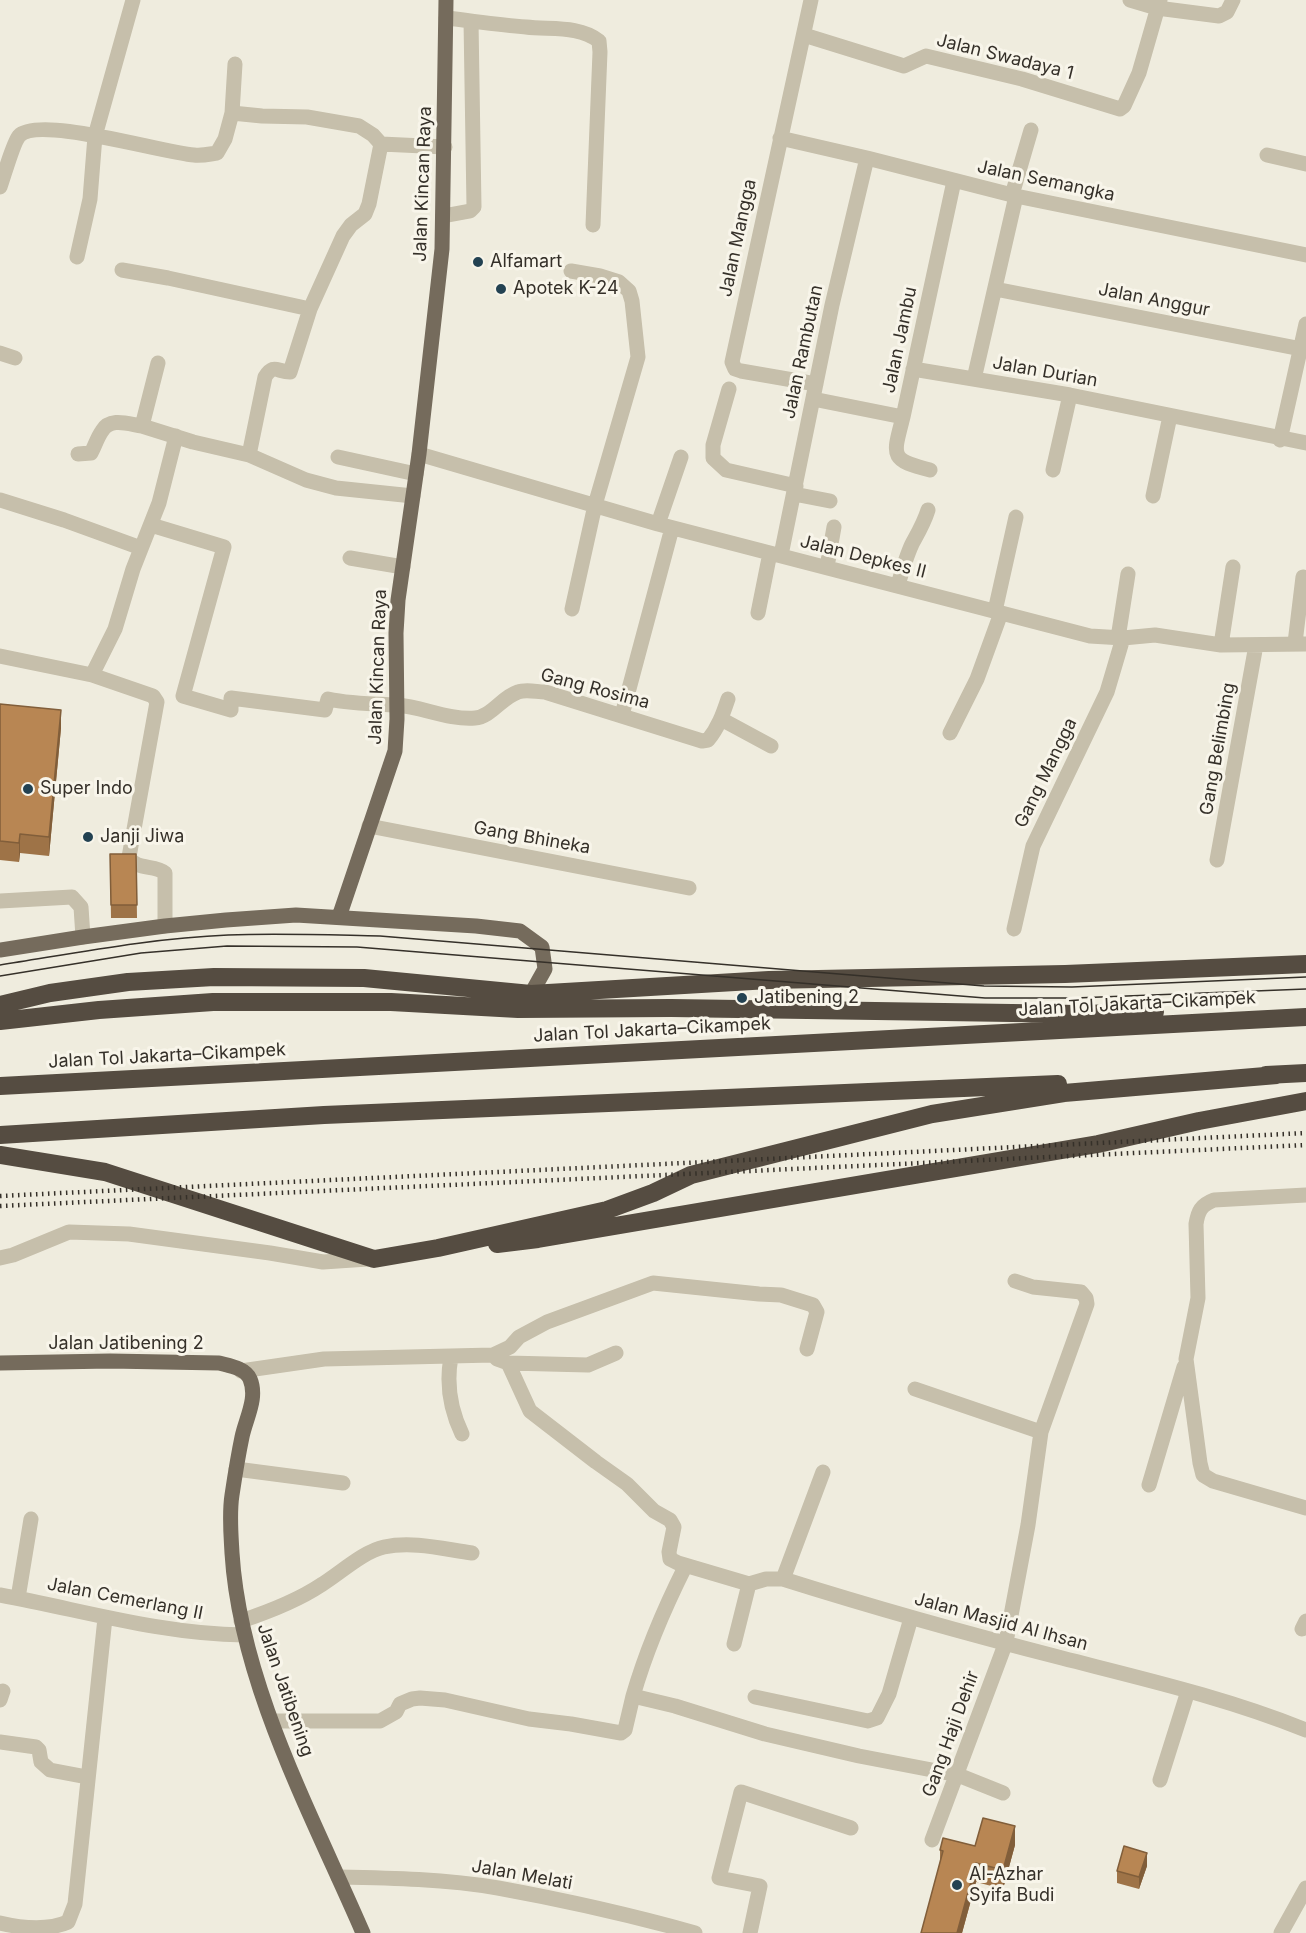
<!DOCTYPE html>
<meta charset="utf-8">
<style>
body{margin:0}
canvas{display:block;background:#efecde}
</style>
<canvas width="1306" height="1933"></canvas>
<script>
const c = document.querySelector('canvas').getContext('2d');
c.lineJoin = 'round';
function stroke(path, color, width, dash) {
  c.strokeStyle = color;
  c.lineWidth = width;
  c.lineCap = dash ? 'butt' : 'round';
  c.setLineDash(dash || []);
  c.stroke(path);
}
function fillPath(path, color) {
  c.fillStyle = color;
  c.fill(path, 'evenodd');
}
function drawText(font, color, halo, rows, align = 'center') {
  c.font = font + ' Inter,sans-serif';
  c.lineWidth = 6;
  c.setLineDash([]);
  c.textBaseline = 'middle';
  c.strokeStyle = halo;
  c.fillStyle = color;
  for (const [text, x, y, turn = 0] of rows) {
    c.save();
    c.translate(x, y);
    c.rotate((+turn || 0) * Math.PI / 180);
    c.textAlign = isNaN(turn) ? turn : align;
    if (halo) c.strokeText(text, 0, 0);
    c.fillText(text, 0, 0);
    c.restore();
  }
}
const minor = new Path2D(`
 M 811,0 L 732,362 L 735,369 L 741,371 L 816,384
 M 1130,0 L 1157,8 L 1219,16 L 1227,12 L 1233,0
 M 446,18 C 473,21 499,25 526,27 C 550,30 579,25 599,41 L 600,52 L 593,225
 M 804,35 L 904,66 L 926,56 L 1022,79 L 1120,109 L 1124,106 L 1139,73 L 1160,0
 M 232,113 L 235,64
 M 780,138 L 867,158 L 1016,196 L 1306,255
 M 381,144 L 369,204 L 365,214 L 351,225 L 343,236 L 310,309 L 290,372 C 277,372 274,363 265,377 L 249,455 L 306,480 L 336,488 L 413,496
 M 1267,155 L 1306,164
 M 0,187 C 4,176 13,143 19,136 C 38,115 163,153 194,155 C 202,156 210,154 217,153 L 225,139 L 232,113 L 262,116 L 307,117 L 359,126 L 373,135 L 381,144 L 445,147
 M 1012,195 L 1031,130
 M 443,216 L 470,211 L 474,207 L 471,21
 M 77,257 L 90,199 L 95,136 L 133,0
 M 122,270 L 168,278 L 310,309
 M 571,271 L 600,276 L 619,282 L 629,291 L 632,301 L 638,357 L 595,505 L 572,609
 M 995,289 L 1306,350
 M 0,353 L 15,358
 M 158,363 L 142,426 L 193,442 L 249,455
 M 913,369 L 1070,395 L 1306,443
 M 974,379 L 1016,196
 M 729,389 L 713,445 L 713,458 L 726,470 L 796,486
 M 813,399 L 903,417 L 954,181
 M 903,417 C 893,456 889,460 930,470
 M 1280,440 L 1306,324
 M 78,454 L 91,453 C 95,446 97,438 102,431 C 110,417 128,424 142,426
 M 419,454 L 658,524 L 1090,636 L 1123,638 L 1155,635 L 1221,645 L 1306,644
 M 338,457 L 416,474
 M 1053,470 L 1070,395
 M 794,494 L 830,501
 M 1153,496 L 1170,416
 M 0,500 L 64,520 L 141,548
 M 658,524 L 681,457
 M 151,525 L 224,547 L 183,696 L 231,710 L 231,698 L 325,710 L 328,699 C 351,704 374,704 397,705 C 423,707 448,720 475,718 C 491,717 502,697 518,692 C 526,689 537,692 545,692 L 702,741 L 708,740 C 718,728 723,714 728,699
 M 781,555 L 832,305 L 867,158
 M 350,558 L 403,567
 M 827,567 L 834,527
 M 898,585 C 902,571 906,557 912,544 C 918,533 924,523 928,510
 M 995,611 L 1016,517
 M 758,613 L 770,553
 M 1118,638 L 1128,574
 M 1295,643 L 1303,577
 M 1221,645 L 1233,567
 M 0,656 L 92,675 L 153,696 L 157,702 L 129,857 C 136,871 155,864 165,873 L 165,926
 M 92,675 L 115,629 L 133,569 L 159,503 L 176,436
 M 622,715 L 672,528
 M 721,719 L 771,746
 M 950,733 L 977,679 L 1001,613
 M 369,826 L 689,888
 M 1217,860 L 1256,645
 M 0,901 L 72,897 L 81,907 L 83,937
 M 1014,929 L 1033,846 L 1107,692 L 1123,638
 M 1306,1195 L 1214,1200 C 1201,1205 1198,1211 1196,1224 L 1198,1298 L 1186,1359 L 1200,1463 L 1203,1475 L 1213,1481 L 1306,1508
 M 0,1258 L 13,1255 L 69,1232 L 129,1234 L 270,1253 L 323,1262 L 368,1259
 M 493,1355 L 497,1359 L 508,1363 L 530,1411 L 596,1462 L 627,1484 L 654,1511 L 670,1520 L 674,1527 L 669,1552 L 670,1559 L 678,1563 L 749,1584 L 766,1579 L 783,1579 C 875,1608 968,1634 1062,1658 C 1144,1679 1227,1698 1306,1730
 M 451,1357 C 446,1384 450,1409 462,1434
 M 508,1363 L 588,1365 L 616,1353
 M 241,1371 L 324,1359 L 493,1355 L 510,1347 L 519,1337 L 547,1322 L 653,1283 L 759,1294 L 781,1295 L 813,1305 L 817,1312 L 807,1349
 M 915,1389 L 1041,1432
 M 236,1469 L 343,1483
 M 1149,1485 L 1184,1367
 M 685,1567 C 664,1609 646,1651 633,1696 L 675,1706 L 765,1734 L 859,1756 L 958,1775 L 1003,1793
 M 783,1579 L 823,1472
 M 0,1595 C 82,1610 160,1634 244,1635
 M 18,1598 L 31,1519
 M 241,1621 C 268,1612 297,1601 321,1585 C 339,1574 364,1551 384,1547 C 413,1541 443,1549 472,1553
 M 1302,1629 L 1306,1621
 M 734,1644 L 749,1584
 M 755,1697 L 868,1721 L 877,1718 L 889,1694 L 911,1618
 M 0,1700 L 3,1691
 M 272,1721 L 380,1721 L 396,1712 L 400,1704 L 412,1699 L 420,1698 L 445,1700 L 529,1719 L 571,1724 L 621,1733 L 625,1730 L 633,1696
 M 0,1742 L 36,1747 L 39,1750 L 41,1762 L 50,1770 L 87,1777
 M 1160,1780 L 1188,1691
 M 932,1840 L 1006,1642 L 1028,1525 L 1041,1432 L 1087,1304 L 1086,1298 L 1081,1292 L 1033,1287 L 1015,1281
 M 338,1877 C 392,1878 446,1879 498,1888 C 564,1900 631,1915 695,1933
 M 0,1923 C 21,1928 47,1931 68,1922 L 75,1904 L 105,1618
 M 750,1933 L 760,1886 L 719,1878 L 741,1792 L 851,1828
 M 1281,1933 L 1306,1888`);
const major = new Path2D(`
 M 339,917 L 395,751 L 397,719 L 396,633 L 398,600 L 419,454 L 442,249 L 446,0
 M 0,950 L 83,937 L 165,926 L 226,920 L 296,915 L 476,926 L 520,931 L 542,947 L 545,969 L 531,994
 M 0,1363 L 110,1361 L 219,1363 C 230,1366 245,1368 250,1379 C 258,1398 246,1418 242,1437 C 238,1456 235,1475 232,1495 C 229,1514 231,1534 232,1553 C 240,1683 312,1815 363,1933`);
const highway = new Path2D(`
 M 0,1005 L 50,993 L 128,982 L 214,977 L 364,978 L 531,994 L 769,980 L 1065,974 L 1306,964
 M 0,1021 L 99,1010 L 213,1002 L 391,1002 L 518,1009 L 671,1008 L 1080,1014 L 1155,1012
 M 1266,1075 L 1306,1073
 M 0,1086 L 1306,1017
 M 0,1135 L 324,1115 L 1058,1084
 M 0,1155 L 105,1172 L 374,1259 L 438,1248 L 607,1210 L 653,1193 L 691,1175 L 932,1114 L 1064,1093 L 1277,1075
 M 497,1244 L 538,1239 L 1098,1144 L 1199,1121 L 1306,1101`);
const tram = new Path2D(`
 M 0,965 C 76,953 152,938 228,935 C 279,933 330,935 380,936 L 984,986 L 1072,987 L 1306,977
 M 0,976 L 141,953 L 227,946 L 357,947 L 985,998 L 1075,998 L 1306,989`);
const rail = new Path2D(`
 M 0,1196 L 1306,1133
 M 0,1206 L 1306,1145`);
const wall = new Path2D(`
 M 0,704 L 61,728 L 49,856 L 20,853 L 19,862 L 0,860 Z
 M 110,854 L 136,854 L 137,918 L 111,918 Z
 M 1015,1845 L 1003,1889 L 976,1882 L 962,1933 L 921,1933 L 940,1865 L 940,1850 L 975,1846 Z
 M 1147,1866 L 1139,1889 L 1117,1883 L 1117,1871 Z`);
const shadedWall = new Path2D(`
 M 61,710 L 61,728 L 49,856 L 49,837 Z
 M 20,834 L 20,853 L 19,862 L 19,843 Z
 M 1015,1826 L 1015,1845 L 1003,1889 L 1003,1870 Z
 M 1147,1853 L 1147,1866 L 1139,1889 L 1139,1877 Z
 M 976,1863 L 976,1882 L 962,1933 L 957,1933 Z`);
const building = new Path2D(`
 M 0,704 L 61,710 L 49,837 L 20,834 L 19,843 L 0,841 Z
 M 110,854 L 136,854 L 137,905 L 111,905 Z
 M 983,1818 L 1015,1826 L 1003,1870 L 976,1863 L 957,1933 L 921,1933 L 943,1851 L 940,1850 L 943,1838 L 975,1846 Z
 M 1124,1846 L 1147,1853 L 1139,1877 L 1117,1871 Z`);
const markers = [
 [478,262,6,"#234252"],
 [501,289,6,"#234252"],
 [28,789,6,"#234252"],
 [88,837,6,"#234252"],
 [742,998,6,"#234252"],
 [957,1885,6,"#234252"]
];
const streetNames = [
 ["Jalan Swadaya 1",1005,57,14],
 ["Jalan Semangka",1046,181,12],
 ["Jalan Kincan Raya",423,184,-88],
 ["Jalan Mangga",738,238,-78],
 ["Jalan Anggur",1154,300,11],
 ["Jalan Jambu",900,340,-78],
 ["Jalan Rambutan",803,352,-78],
 ["Jalan Durian",1045,372,10],
 ["Jalan Depkes II",863,557,14],
 ["Jalan Kincan Raya",378,667,-88],
 ["Gang Rosima",595,689,15],
 ["Gang Belimbing",1218,749,-80],
 ["Gang Mangga",1046,773,-64],
 ["Gang Bhineka",532,838,10],
 ["Jalan Tol Jakarta–Cikampek",1137,1004,-3],
 ["Jalan Tol Jakarta–Cikampek",652,1030,-3],
 ["Jalan Tol Jakarta–Cikampek",167,1056,-3],
 ["Jalan Jatibening 2",126,1344],
 ["Jalan Cemerlang II",125,1599,11],
 ["Jalan Masjid Al Ihsan",1001,1622,15],
 ["Jalan Jatibening",285,1690,71],
 ["Gang Haji Dehir",951,1734,-70],
 ["Jalan Melati",522,1875,10]
];
const poiNames = [
 ["Alfamart",490,262],
 ["Apotek K-24",513,289],
 ["Super Indo",40,789],
 ["Janji Jiwa",100,837],
 ["Jatibening 2",754,998],
 ["Al-Azhar",969,1875],
 ["Syifa Budi",969,1896]
];
stroke(minor, '#c6bfab', 15);
stroke(major, '#756b5c', 15);
stroke(highway, '#554c41', 18);
stroke(tram, '#353029', 1.5);
stroke(rail, '#353029', 4.5, [1.5, 4.5]);
fillPath(wall, '#9e7347');
fillPath(shadedWall, '#815e3a');
fillPath(building, '#b88653');
stroke(building, '#815e3a', 1.5);
for (const [x, y, r, color] of markers) {
  const dot = new Path2D();
  dot.arc(x, y, r, 0, 2 * Math.PI);
  c.fillStyle = color;
  c.fill(dot);
  stroke(dot, '#f8f5ea', 2);
}
drawText('18px', '#353029', '#f8f5ea', streetNames);
drawText('18px', '#353029', '#f8f5ea', poiNames, 'left');
</script>
